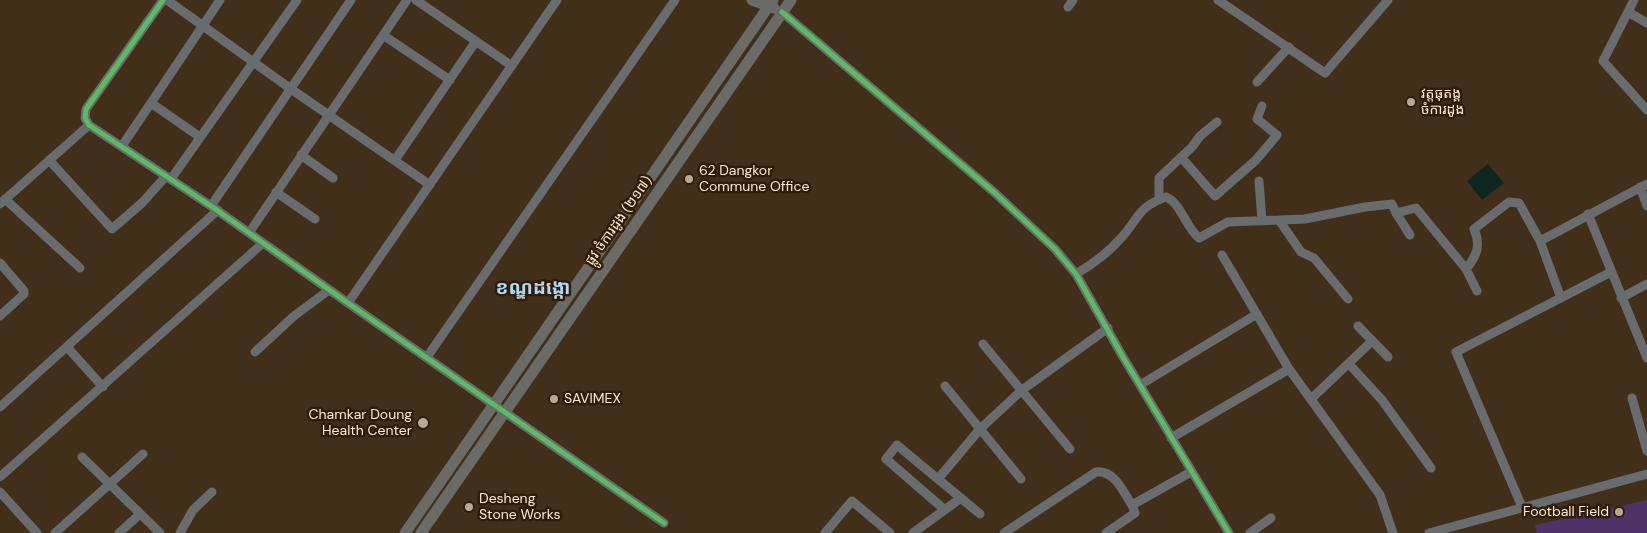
<!DOCTYPE html>
<meta charset="utf-8">
<style>
body{margin:0}
canvas{display:block;background:#422f19}
</style>
<canvas width="1647" height="533"></canvas>
<script>
const c = document.querySelector('canvas').getContext('2d');
c.lineJoin = 'round';
function fillPath(path, color) {
  c.fillStyle = color;
  c.fill(path, 'evenodd');
}
function stroke(path, color, width, dash) {
  c.strokeStyle = color;
  c.lineWidth = width;
  c.lineCap = dash ? 'butt' : 'round';
  c.setLineDash(dash || []);
  c.stroke(path);
}
function drawText(font, color, halo, rows, align = 'center') {
  c.font = font + ' "DM Sans","Noto Sans Khmer",sans-serif';
  c.lineWidth = 5;
  c.setLineDash([]);
  c.textBaseline = 'middle';
  c.strokeStyle = halo;
  c.fillStyle = color;
  for (const [text, x, y, turn = 0] of rows) {
    c.save();
    c.translate(x, y);
    c.rotate((+turn || 0) * Math.PI / 180);
    c.textAlign = isNaN(turn) ? turn : align;
    if (halo) c.strokeText(text, 0, 0);
    c.fillText(text, 0, 0);
    c.restore();
  }
}
const green = new Path2D(`
 M 1647,500 L 1647,533 L 1537,533 L 1535,525 Z`);
const water = new Path2D(`
 M 1488,164 L 1504,183 L 1482,200 L 1467,181 Z`);
const minor = new Path2D(`
 M 163,0 L 86,109 L 85,118 L 89,125 L 211,206 L 348,303 L 664,523
 M 167,0 L 291,89 L 430,185
 M 416,0 L 512,66
 M 1218,0 L 1325,73 L 1388,0
 M 1634,0 L 1603,61 L 1647,110
 M 1068,7 L 1073,0
 M 782,12 L 995,193 L 1055,249 L 1076,274 L 1123,357 L 1229,533
 M 1628,12 L 1647,23
 M 383,35 L 450,80
 M 1257,82 L 1289,47
 M 151,103 L 200,137
 M 122,146 L 220,0
 M 301,155 L 333,178
 M 1181,157 L 1215,196 L 1256,160 L 1277,135 L 1257,119 L 1262,106
 M 49,160 L 112,229 L 143,202 L 166,176
 M 395,160 L 476,41
 M 171,179 L 297,0
 M 1259,181 L 1262,221
 M 1640,187 L 1647,206
 M 276,192 L 315,219
 M 5,199 L 80,268
 M 1159,200 L 1159,178 L 1192,147 L 1200,136 L 1217,122
 M 0,204 L 89,125
 M 211,206 L 351,0
 M 1396,213 L 1410,235
 M 1588,214 L 1647,358
 M 1279,220 L 1301,252 L 1314,258 L 1348,299
 M 249,233 L 407,0
 M 1540,241 L 1647,184
 M 1222,255 L 1289,369 L 1380,495 L 1393,533
 M 0,263 L 24,291 L 24,294 L 0,316
 M 1466,269 C 1477,256 1481,245 1474,229 L 1509,202 L 1519,203 L 1540,241 L 1561,298
 M 1076,274 C 1093,264 1108,253 1121,238 C 1139,219 1137,207 1166,197 C 1181,203 1186,228 1199,238 L 1228,222 L 1305,219 L 1365,207 L 1392,204 L 1396,213 L 1416,208 L 1466,269 L 1477,291
 M 1621,298 L 1647,284
 M 348,303 L 557,0
 M 1358,326 L 1388,357
 M 983,344 L 1070,449
 M 67,347 L 103,387
 M 255,352 L 294,316 L 329,290
 M 427,357 L 675,0
 M 1349,364 L 1382,400 L 1431,468
 M 1140,385 L 1257,314
 M 945,386 L 1021,479
 M 1632,398 L 1647,451
 M 1311,399 L 1372,341
 M 0,407 L 218,210
 M 1171,438 L 1289,369
 M 82,457 L 160,533
 M 0,477 L 263,243
 M 938,479 L 980,429 L 1022,390 L 1108,328
 M 0,492 L 37,533
 M 1522,507 L 1456,352 L 1611,272
 M 945,510 L 886,459 L 897,445 L 980,514
 M 55,533 L 143,454
 M 119,533 L 140,514
 M 180,533 L 193,510 L 212,492
 M 825,533 L 852,501 L 890,533
 M 913,533 L 961,498
 M 1004,533 L 1096,472 C 1115,470 1123,492 1132,505
 M 1106,533 L 1135,513 L 1132,505 L 1191,472
 M 1250,533 L 1271,518
 M 1429,533 L 1647,474`);
const major = new Path2D(`
 M 752,0 L 774,8
 M 405,533 L 773,0
 M 421,533 L 791,0`);
const cycleway = new Path2D(`
 M 163,0 L 86,109 L 85,118 L 89,125 L 211,206 L 348,303 L 664,523
 M 782,12 L 995,193 L 1055,249 L 1076,274 L 1123,357 L 1229,533`);
const markers = [
 [1411,102,5,"#bca792"],
 [689,179,5,"#bca792"],
 [554,399,5,"#bca792"],
 [423,423,6,"#bca792"],
 [469,507,5,"#bca792"],
 [1619,512,5,"#bca792"]
];
const poiNames = [
 ["វត្តធុតង្គ",1421,94],
 ["ចំការដូង",1421,110],
 ["62 Dangkor",699,171],
 ["Commune Office",699,187],
 ["SAVIMEX",564,399],
 ["Chamkar Doung",412,415,"right"],
 ["Health Center",412,431,"right"],
 ["Desheng",479,499],
 ["Stone Works",479,515],
 ["Football Field",1609,512,"right"]
];
const streetNames = [
 ["ផ្លូវ ចំការដូង (២១៧)",619,221,-55]
];
const districtNames = [
 ["ខណ្ឌដង្កោ",533,289]
];
fillPath(green, '#503168');
fillPath(water, '#0f2620');
stroke(minor, '#686c6e', 9);
stroke(major, '#6a6a67', 11);
stroke(cycleway, '#5cba63', 5);
for (const [x, y, r, color] of markers) {
  const dot = new Path2D();
  dot.arc(x, y, r, 0, 2 * Math.PI);
  c.fillStyle = color;
  c.fill(dot);
  stroke(dot, '#301c07', 2);
}
drawText('14px', '#fde7d3', '#301c07', poiNames, 'left');
drawText('14px', '#fde7d3', '#301c07', streetNames);
drawText('bold 19px', '#b1d7f7', '#301c07', districtNames);
</script>
